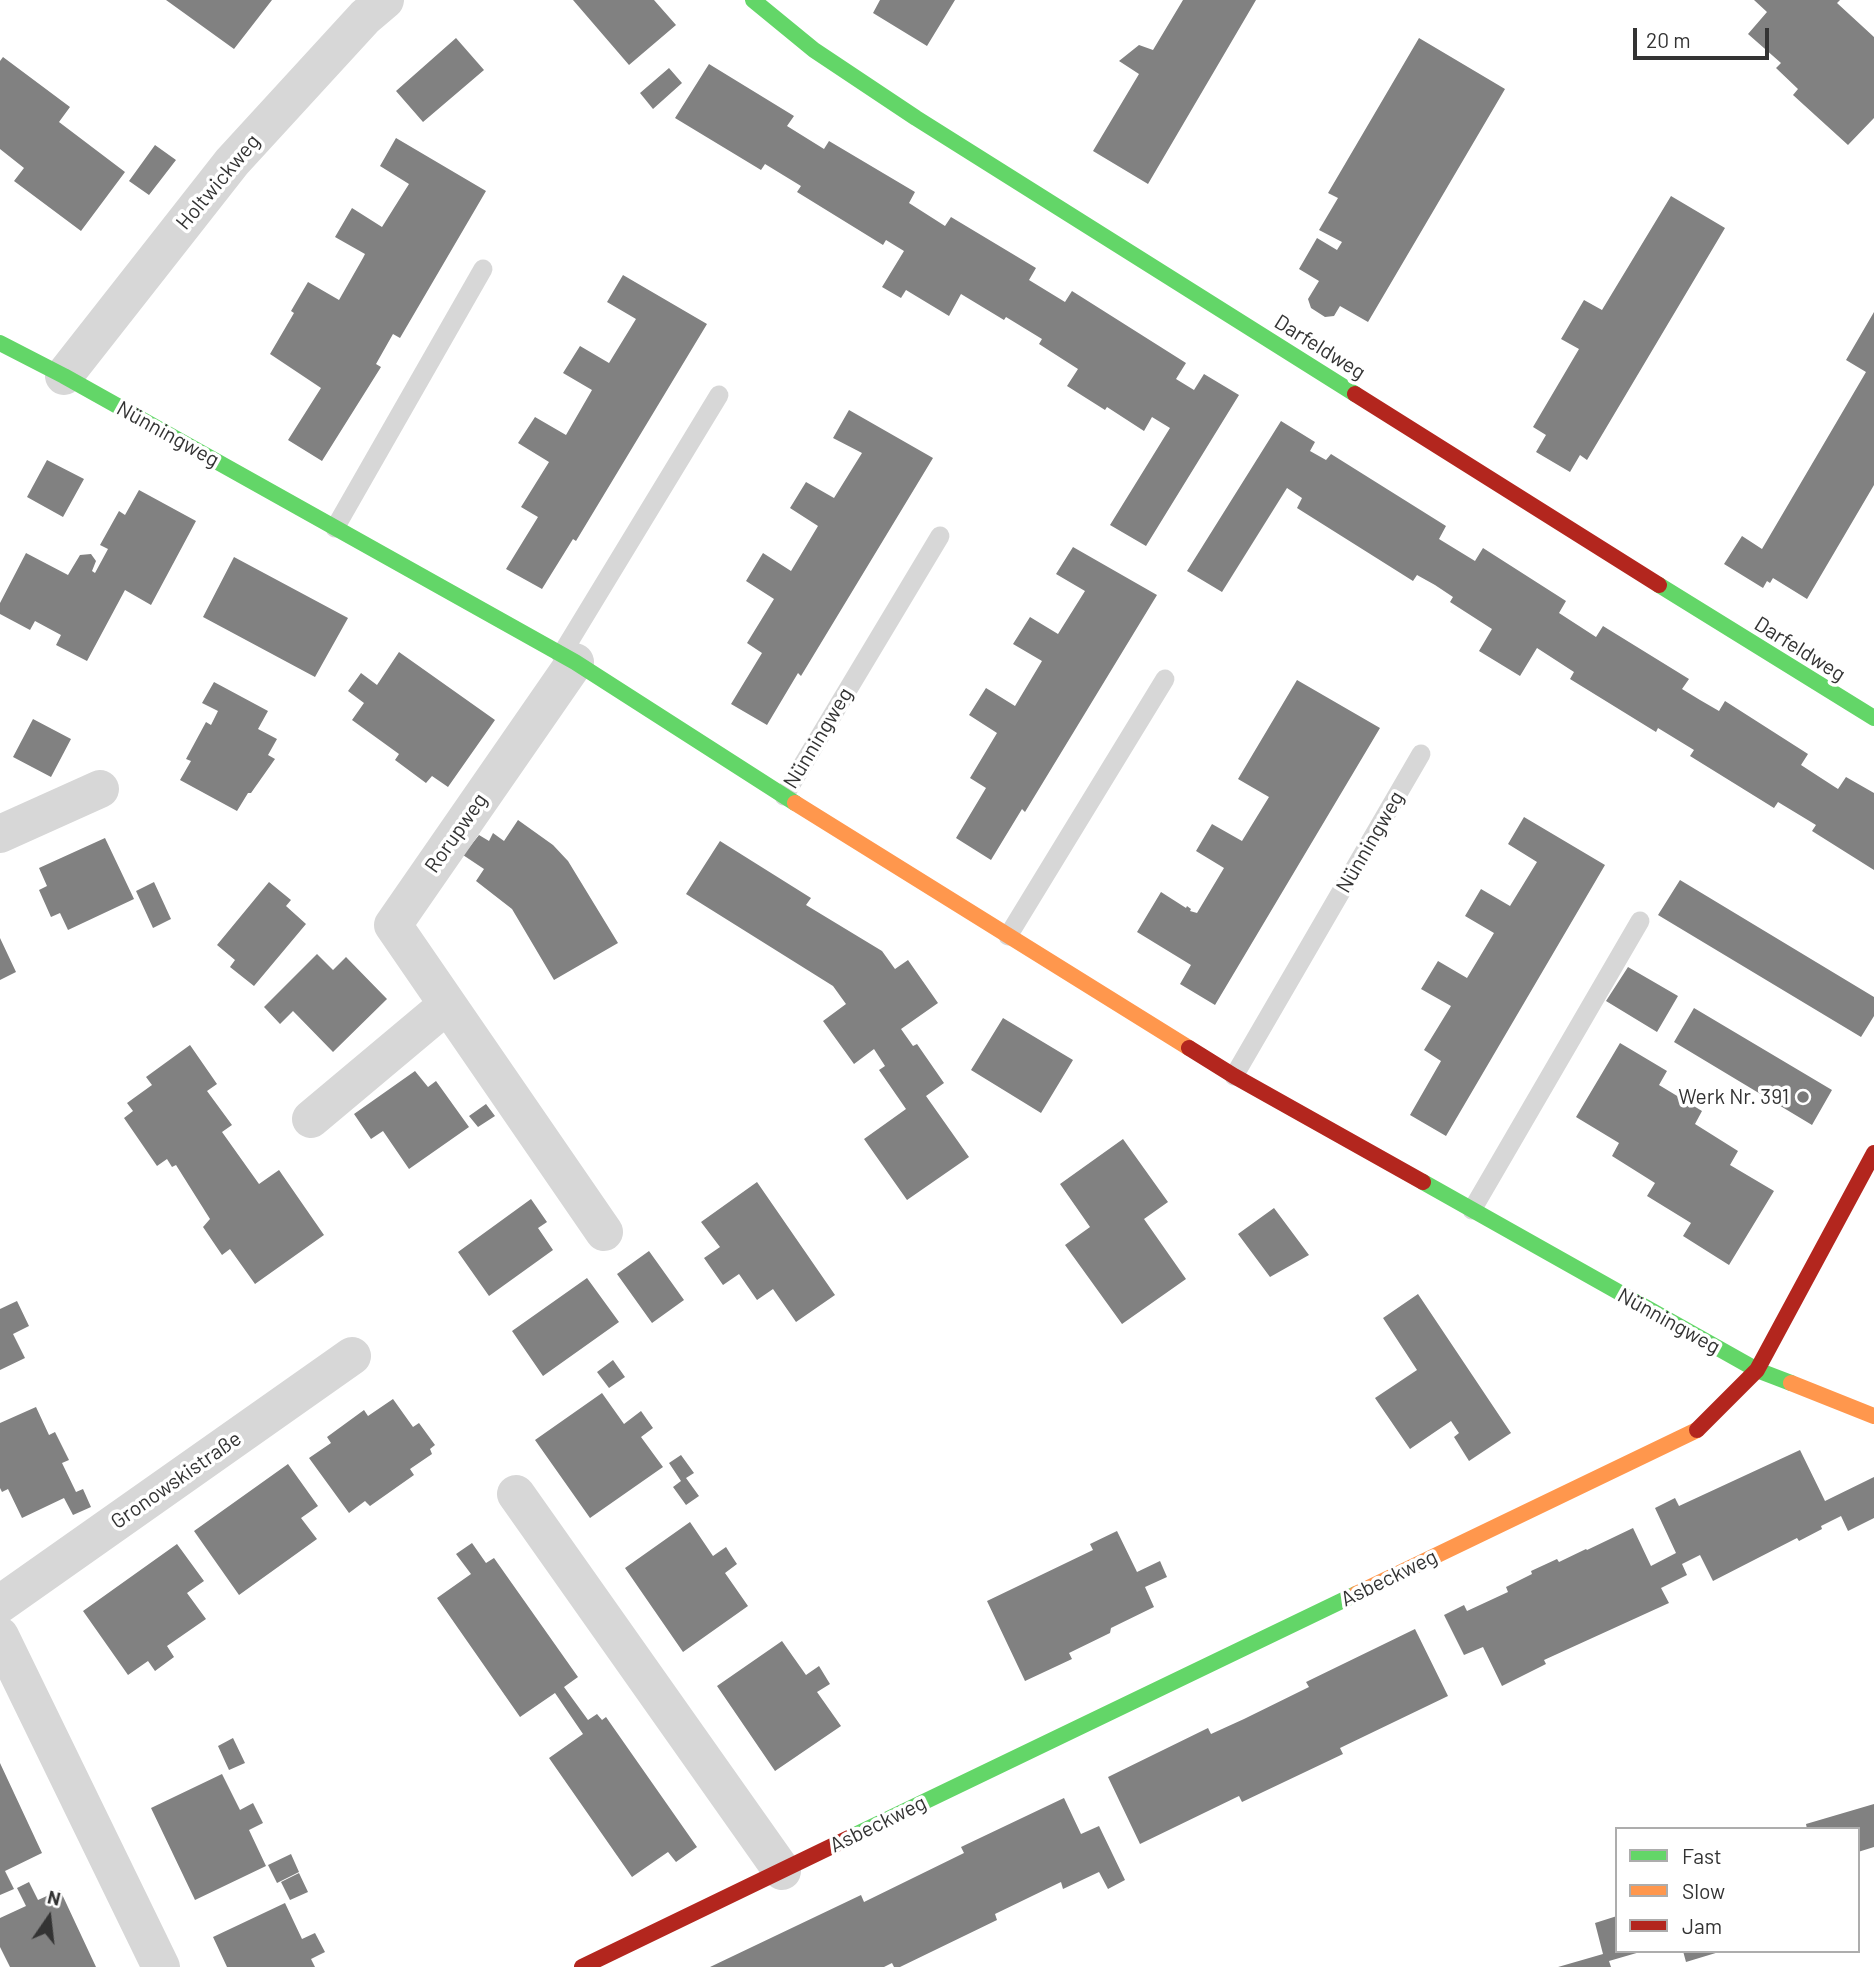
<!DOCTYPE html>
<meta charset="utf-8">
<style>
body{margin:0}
#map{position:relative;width:1874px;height:1967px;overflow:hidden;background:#fff;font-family:Barlow,sans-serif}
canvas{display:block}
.legend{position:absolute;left:1615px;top:1827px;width:245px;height:126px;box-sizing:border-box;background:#fff;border:2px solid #adadad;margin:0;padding:9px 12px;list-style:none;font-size:21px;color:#333}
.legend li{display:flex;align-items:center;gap:14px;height:35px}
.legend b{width:35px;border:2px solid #adadad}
.north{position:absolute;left:14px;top:1883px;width:70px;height:70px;-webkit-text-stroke:5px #fff;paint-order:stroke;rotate:14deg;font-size:19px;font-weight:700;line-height:28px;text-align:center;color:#333}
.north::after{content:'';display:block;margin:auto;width:24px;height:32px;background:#333;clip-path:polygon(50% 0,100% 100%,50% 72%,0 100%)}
.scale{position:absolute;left:1633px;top:28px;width:136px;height:32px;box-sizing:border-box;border:4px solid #333;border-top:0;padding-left:9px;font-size:21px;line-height:24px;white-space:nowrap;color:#333;-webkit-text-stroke:5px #fff;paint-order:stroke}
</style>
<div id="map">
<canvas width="1874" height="1967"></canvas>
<ul class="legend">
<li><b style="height:9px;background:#63d668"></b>Fast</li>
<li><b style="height:9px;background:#ff974d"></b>Slow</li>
<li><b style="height:9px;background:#b3261e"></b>Jam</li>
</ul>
<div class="north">N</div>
<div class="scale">20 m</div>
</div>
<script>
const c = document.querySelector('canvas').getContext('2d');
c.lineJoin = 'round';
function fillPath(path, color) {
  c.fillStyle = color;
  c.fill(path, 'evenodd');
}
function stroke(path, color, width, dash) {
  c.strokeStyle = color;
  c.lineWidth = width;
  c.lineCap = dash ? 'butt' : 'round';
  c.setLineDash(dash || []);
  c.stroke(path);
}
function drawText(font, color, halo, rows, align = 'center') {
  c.font = font + ' Barlow,sans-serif';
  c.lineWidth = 7;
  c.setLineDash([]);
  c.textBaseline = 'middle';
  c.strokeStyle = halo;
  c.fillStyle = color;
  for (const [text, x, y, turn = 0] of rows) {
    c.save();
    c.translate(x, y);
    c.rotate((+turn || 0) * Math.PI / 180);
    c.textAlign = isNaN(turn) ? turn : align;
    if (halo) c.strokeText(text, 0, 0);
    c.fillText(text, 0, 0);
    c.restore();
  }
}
const building = new Path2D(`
 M 166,0 L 272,0 L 234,49 Z
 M 573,0 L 654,0 L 676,25 L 629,65 Z
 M 880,0 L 955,0 L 927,46 L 873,13 Z
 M 1183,0 L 1256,0 L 1148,184 L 1093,151 L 1139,74 L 1119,61 L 1139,45 L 1153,50 Z
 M 1754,0 L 1840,0 L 1837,3 L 1874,37 L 1874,118 L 1848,145 L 1793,95 L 1798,89 L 1776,68 L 1781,63 L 1748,34 L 1767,12 Z
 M 456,38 L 484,70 L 423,122 L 396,91 Z
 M 1419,38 L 1505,89 L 1368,322 L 1340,306 L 1334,316 L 1325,317 L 1311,308 L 1308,299 L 1319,281 L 1299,269 L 1317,238 L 1337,250 L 1342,242 L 1319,230 L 1338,198 L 1328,193 Z
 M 3,57 L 70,107 L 59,122 L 125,172 L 81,231 L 14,181 L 24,168 L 0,149 L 0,61 Z
 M 709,64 L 794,116 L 787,126 L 824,149 L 829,141 L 915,192 L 909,203 L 945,226 L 951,217 L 1036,268 L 1029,280 L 1065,302 L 1072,291 L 1186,363 L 1176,379 L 1194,390 L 1204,374 L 1239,395 L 1146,546 L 1110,525 L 1170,428 L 1152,417 L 1144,431 L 1107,407 L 1105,410 L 1067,386 L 1078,369 L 1039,344 L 1042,339 L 1006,317 L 1004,320 L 961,294 L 949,316 L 906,290 L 901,298 L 882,287 L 904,251 L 886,240 L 883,245 L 797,192 L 801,186 L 765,164 L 761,170 L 675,118 Z
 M 669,68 L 682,83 L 653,109 L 640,93 Z
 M 396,138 L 486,191 L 400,338 L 393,334 L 376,364 L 381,367 L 322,461 L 288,440 L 321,388 L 270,354 L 294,313 L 291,311 L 308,282 L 339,300 L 363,258 L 365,254 L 335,237 L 352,208 L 382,227 L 409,184 L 380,166 Z
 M 155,145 L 176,160 L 149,195 L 129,181 Z
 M 1671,196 L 1725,228 L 1587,460 L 1580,455 L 1570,472 L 1536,452 L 1546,435 L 1533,427 L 1579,349 L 1561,339 L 1584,300 L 1602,310 Z
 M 623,275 L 707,324 L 576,541 L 573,539 L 542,589 L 506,569 L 538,517 L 521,507 L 549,462 L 518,443 L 535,417 L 566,435 L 592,390 L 563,373 L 580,346 L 609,363 L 636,319 L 607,302 Z
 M 1874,312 L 1874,485 L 1807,599 L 1773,578 L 1770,583 L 1767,581 L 1763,588 L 1724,564 L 1742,536 L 1762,549 L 1866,372 L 1846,360 Z
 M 849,410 L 933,458 L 801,676 L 798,673 L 767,725 L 731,704 L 762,653 L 747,643 L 774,599 L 746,581 L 763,553 L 791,571 L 818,526 L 790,508 L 806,482 L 834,498 L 862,453 L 833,438 Z
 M 1281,421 L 1315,442 L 1310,451 L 1326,460 L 1331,454 L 1446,526 L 1439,539 L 1475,561 L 1483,548 L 1566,601 L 1559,613 L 1596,637 L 1603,626 L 1689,679 L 1682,689 L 1700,700 L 1719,711 L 1725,701 L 1808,754 L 1801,765 L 1821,778 L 1838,789 L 1846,777 L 1874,793 L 1874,870 L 1812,831 L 1816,825 L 1778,802 L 1774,808 L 1690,756 L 1694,750 L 1658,728 L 1656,732 L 1570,679 L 1574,672 L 1537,648 L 1520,676 L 1479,651 L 1492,629 L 1450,602 L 1453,597 L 1435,585 L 1417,575 L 1413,581 L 1297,508 L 1302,498 L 1287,488 L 1222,592 L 1187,571 Z
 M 47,460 L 84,479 L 63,517 L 27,497 Z
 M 139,490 L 196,521 L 151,605 L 125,590 L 87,661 L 56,645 L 61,635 L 35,621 L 30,630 L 0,614 L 0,603 L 26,553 L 68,575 L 80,555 L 91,554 L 96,561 L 92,571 L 95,573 L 108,549 L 100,545 L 119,511 L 125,515 Z
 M 1073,547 L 1157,595 L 1025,812 L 1022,809 L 991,860 L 956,838 L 986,788 L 970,778 L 997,733 L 969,715 L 986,688 L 1015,706 L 1042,661 L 1013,644 L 1030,617 L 1058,634 L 1085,591 L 1056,574 Z
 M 234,557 L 348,618 L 315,677 L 203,617 Z
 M 399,652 L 495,720 L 448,787 L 432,776 L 426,783 L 395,760 L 399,754 L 352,720 L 364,703 L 348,691 L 361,673 L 377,685 Z
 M 1297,680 L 1380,728 L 1215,1005 L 1180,984 L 1191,965 L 1137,932 L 1161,892 L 1186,908 L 1187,906 L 1191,909 L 1190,911 L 1197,913 L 1224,868 L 1196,851 L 1212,824 L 1242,841 L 1269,797 L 1238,779 Z
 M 214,682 L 268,711 L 258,729 L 277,739 L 268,755 L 275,759 L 251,793 L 248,793 L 237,811 L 180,780 L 191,761 L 186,759 L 206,722 L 211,725 L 218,711 L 202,703 Z
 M 33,719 L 71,739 L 51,777 L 13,757 Z
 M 1524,817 L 1605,865 L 1446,1136 L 1410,1115 L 1441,1061 L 1424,1050 L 1451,1006 L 1421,989 L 1438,961 L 1467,978 L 1494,933 L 1465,916 L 1481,889 L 1510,906 L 1537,862 L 1508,844 Z
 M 518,820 L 553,845 L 568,861 L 618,943 L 554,980 L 512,909 L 476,881 L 484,869 L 463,855 L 479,835 L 489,841 L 493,833 L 504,841 Z
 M 105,838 L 134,899 L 68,930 L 60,913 L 51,917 L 39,890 L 47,886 L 39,868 Z
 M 720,841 L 811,898 L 806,905 L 882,951 L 895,969 L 908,960 L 938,1003 L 901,1029 L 913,1046 L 917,1044 L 944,1083 L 926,1096 L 969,1157 L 907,1200 L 864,1139 L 906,1109 L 879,1070 L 885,1066 L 874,1049 L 854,1064 L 823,1021 L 846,1004 L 833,986 L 686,894 Z
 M 1680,880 L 1874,997 L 1874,1016 L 1861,1037 L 1658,915 Z
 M 154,882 L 171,919 L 153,928 L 136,891 Z
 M 269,882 L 291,900 L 286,906 L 306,924 L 254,986 L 230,967 L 235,960 L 217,945 Z
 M 0,938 L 16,972 L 0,980 Z
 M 317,954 L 333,970 L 346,957 L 387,999 L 333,1052 L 293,1011 L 280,1024 L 264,1007 Z
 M 1628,967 L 1678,996 L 1657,1032 L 1606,1001 Z
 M 1694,1008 L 1832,1090 L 1812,1125 L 1674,1042 Z
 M 1003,1018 L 1073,1060 L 1041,1113 L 971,1070 Z
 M 1620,1043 L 1667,1071 L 1659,1085 L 1702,1111 L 1695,1124 L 1738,1151 L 1730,1165 L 1774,1191 L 1729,1265 L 1683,1236 L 1691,1223 L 1647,1196 L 1655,1183 L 1612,1156 L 1619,1143 L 1576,1117 Z
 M 190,1045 L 217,1084 L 207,1091 L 232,1125 L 222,1132 L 259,1184 L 279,1170 L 324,1235 L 255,1284 L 230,1249 L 222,1255 L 203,1227 L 210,1219 L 176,1165 L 172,1167 L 167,1159 L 157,1166 L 124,1118 L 133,1111 L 127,1103 L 152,1085 L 146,1077 Z
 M 415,1071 L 428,1087 L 436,1081 L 469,1127 L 409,1169 L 383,1131 L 371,1139 L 354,1114 Z
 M 486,1104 L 495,1116 L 478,1127 L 469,1116 Z
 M 1123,1139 L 1168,1202 L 1144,1219 L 1186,1279 L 1122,1324 L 1065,1245 L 1090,1227 L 1060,1184 Z
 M 757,1182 L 835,1295 L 796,1322 L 773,1289 L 757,1300 L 739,1274 L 723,1285 L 704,1258 L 720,1247 L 701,1222 Z
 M 531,1199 L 547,1222 L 538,1228 L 553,1250 L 489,1296 L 458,1252 Z
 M 1274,1208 L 1309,1255 L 1270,1277 L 1238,1234 Z
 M 649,1251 L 684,1300 L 652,1323 L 617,1274 Z
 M 587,1278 L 619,1322 L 543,1376 L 512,1331 Z
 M 1418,1294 L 1511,1433 L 1469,1461 L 1454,1437 L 1459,1433 L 1451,1421 L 1410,1449 L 1375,1398 L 1417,1370 L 1383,1318 Z
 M 17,1301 L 29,1326 L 13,1334 L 25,1358 L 0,1370 L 0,1309 Z
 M 613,1360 L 625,1377 L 609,1388 L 597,1372 Z
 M 602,1393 L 624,1424 L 641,1411 L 653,1428 L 641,1437 L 663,1467 L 590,1518 L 535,1440 Z
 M 393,1399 L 413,1427 L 419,1423 L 435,1445 L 430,1449 L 432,1454 L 410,1469 L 414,1475 L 370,1506 L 365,1501 L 349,1513 L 309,1458 L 331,1443 L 327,1437 L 364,1410 L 368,1416 Z
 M 36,1407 L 49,1435 L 55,1432 L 69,1460 L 62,1463 L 76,1492 L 83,1489 L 91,1507 L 73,1515 L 64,1498 L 22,1518 L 8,1489 L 2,1492 L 0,1488 L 0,1423 Z
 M 1800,1450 L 1825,1501 L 1874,1477 L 1874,1518 L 1848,1531 L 1841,1516 L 1821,1526 L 1822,1529 L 1799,1541 L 1797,1538 L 1713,1581 L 1700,1555 L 1682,1564 L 1687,1575 L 1661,1588 L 1669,1603 L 1544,1660 L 1546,1664 L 1502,1686 L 1483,1647 L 1464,1655 L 1444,1615 L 1464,1605 L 1467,1611 L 1508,1592 L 1506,1587 L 1532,1574 L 1531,1571 L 1557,1559 L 1559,1562 L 1586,1549 L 1587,1550 L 1633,1528 L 1651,1566 L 1676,1553 L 1655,1508 L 1675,1498 L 1679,1506 Z
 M 681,1455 L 694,1473 L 686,1478 L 699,1496 L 686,1505 L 673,1487 L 681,1481 L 669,1463 Z
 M 288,1464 L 318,1506 L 301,1518 L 317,1539 L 239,1595 L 194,1531 Z
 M 690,1522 L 713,1556 L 726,1547 L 731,1555 L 737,1564 L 725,1573 L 748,1606 L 683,1652 L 625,1568 Z
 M 1117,1531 L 1137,1572 L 1160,1561 L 1167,1577 L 1145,1587 L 1154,1607 L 1111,1628 L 1110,1633 L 1069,1653 L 1072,1659 L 1025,1681 L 987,1601 L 1093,1550 L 1090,1544 Z
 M 472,1543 L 486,1563 L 494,1558 L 578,1677 L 564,1687 L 588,1720 L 597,1714 L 602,1720 L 606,1717 L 697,1847 L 676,1862 L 668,1852 L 632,1877 L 549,1758 L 583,1734 L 555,1693 L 520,1717 L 437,1598 L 471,1574 L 456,1554 Z
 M 177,1544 L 204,1581 L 187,1593 L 206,1619 L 167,1646 L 174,1657 L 155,1671 L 148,1661 L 128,1675 L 83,1611 Z
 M 1415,1629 L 1448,1696 L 1340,1748 L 1343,1754 L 1242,1802 L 1239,1796 L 1140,1844 L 1108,1777 L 1208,1728 L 1211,1734 L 1244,1719 L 1309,1687 L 1306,1682 Z
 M 782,1641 L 806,1675 L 819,1666 L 830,1684 L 817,1692 L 841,1726 L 775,1771 L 717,1686 Z
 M 233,1738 L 245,1763 L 229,1770 L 218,1746 Z
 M 0,1763 L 42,1853 L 5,1871 L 14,1889 L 0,1895 Z
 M 222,1774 L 240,1810 L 253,1803 L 263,1823 L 249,1830 L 266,1866 L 195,1900 L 151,1808 Z
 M 1064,1798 L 1081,1834 L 1099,1826 L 1125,1880 L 1108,1889 L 1099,1872 L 1063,1889 L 1061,1882 L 995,1914 L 997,1920 L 900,1967 L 894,1967 L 892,1963 L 884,1967 L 710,1967 L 861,1895 L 864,1902 L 964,1853 L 961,1847 Z
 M 1874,1804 L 1874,1847 L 1858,1852 L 1858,1829 L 1807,1829 L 1806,1824 Z
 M 291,1854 L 299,1872 L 277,1883 L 268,1865 Z
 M 299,1873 L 308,1892 L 290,1900 L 281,1882 Z
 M 29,1882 L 38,1900 L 60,1890 L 96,1967 L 10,1967 L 0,1947 L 0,1918 L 26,1906 L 17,1888 Z
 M 285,1903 L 302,1939 L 315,1933 L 325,1952 L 311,1959 L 315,1967 L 227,1967 L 213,1937 Z
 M 1617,1916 L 1617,1951 L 1640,1952 L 1609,1961 L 1611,1967 L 1558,1967 L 1603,1954 L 1595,1923 Z
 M 1683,1951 L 1719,1951 L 1719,1952 L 1686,1962 Z`);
const lane = new Path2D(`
 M 335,528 L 483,269
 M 561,655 L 719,395
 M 784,796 L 940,536
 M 1008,936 L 1165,679
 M 1234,1076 L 1421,754
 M 1472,1210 L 1640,921`);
const street = new Path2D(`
 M 64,376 L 232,162 L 365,17 L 385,0
 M 575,662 L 393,925 L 604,1232
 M 0,834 L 100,789
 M 311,1119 L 447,1005
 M 516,1494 L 782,1871
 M 0,1604 L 352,1356
 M 0,1636 L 161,1967`);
const fast = new Path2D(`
 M 753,0 L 814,50 L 916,118 L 1355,394
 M 0,343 L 64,376 L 575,662 L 795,803
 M 1659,585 L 1874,718
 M 1423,1182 L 1757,1370 L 1791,1383
 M 853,1836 L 1356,1594`);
const slow = new Path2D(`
 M 795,803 L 1189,1048
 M 1791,1383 L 1874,1416
 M 1356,1594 L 1697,1430`);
const jam = new Path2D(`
 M 1355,394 L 1659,585
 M 1189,1048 L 1234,1076 L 1423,1182
 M 1697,1430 L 1757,1370 L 1874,1153
 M 582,1967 L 853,1836`);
const markers = [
 [1803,1097,7,"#7a7a7a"]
];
const streetNames = [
 ["Holtwickweg",218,182,-50],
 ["Darfeldweg",1320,347,32],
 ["Nünningweg",168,434,29],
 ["Darfeldweg",1800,649,32],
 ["Nünningweg",818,738,-59],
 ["Rorupweg",456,833,-55],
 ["Nünningweg",1370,842,-60],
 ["Nünningweg",1669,1321,29],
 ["Gronowskistraße",176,1480,-35],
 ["Asbeckweg",1389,1578,-26],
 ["Asbeckweg",878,1824,-26]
];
const poiNames = [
 ["Werk Nr. 391",1789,1097]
];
fillPath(building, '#818181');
stroke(lane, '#d7d7d7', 19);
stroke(street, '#d7d7d7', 38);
stroke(fast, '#63d668', 16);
stroke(slow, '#ff974d', 16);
stroke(jam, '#b3261e', 16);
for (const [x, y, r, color] of markers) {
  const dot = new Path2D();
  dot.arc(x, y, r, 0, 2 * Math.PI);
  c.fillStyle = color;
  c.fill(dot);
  stroke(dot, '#fff', 2.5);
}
drawText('21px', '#333', '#fff', streetNames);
drawText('21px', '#333', '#fff', poiNames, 'right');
</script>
